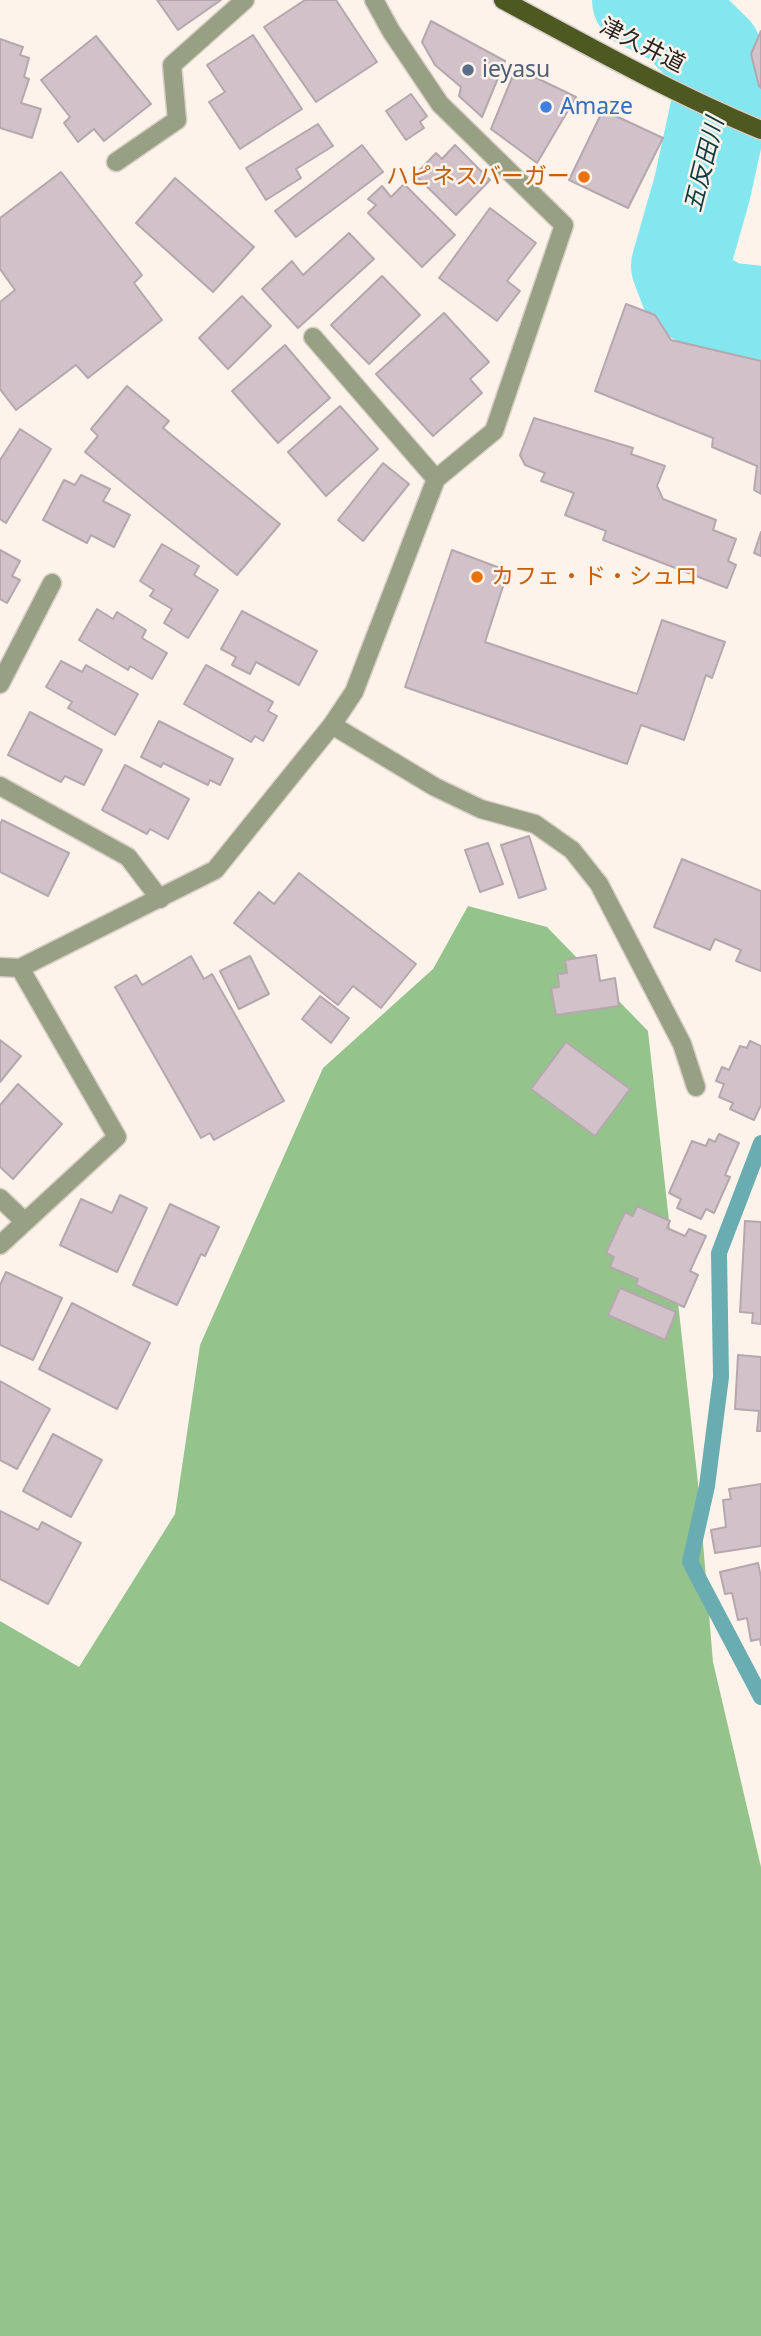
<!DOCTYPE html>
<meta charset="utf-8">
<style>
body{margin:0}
canvas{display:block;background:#fef3eb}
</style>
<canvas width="761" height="2336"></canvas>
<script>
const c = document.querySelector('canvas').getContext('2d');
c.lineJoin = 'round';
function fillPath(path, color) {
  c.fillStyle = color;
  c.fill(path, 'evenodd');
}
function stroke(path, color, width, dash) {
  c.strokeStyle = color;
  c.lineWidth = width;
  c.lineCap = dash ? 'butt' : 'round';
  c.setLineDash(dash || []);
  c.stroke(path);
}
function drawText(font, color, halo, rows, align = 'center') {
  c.font = font + ' "Noto Sans","Noto Sans JP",sans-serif';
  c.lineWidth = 5;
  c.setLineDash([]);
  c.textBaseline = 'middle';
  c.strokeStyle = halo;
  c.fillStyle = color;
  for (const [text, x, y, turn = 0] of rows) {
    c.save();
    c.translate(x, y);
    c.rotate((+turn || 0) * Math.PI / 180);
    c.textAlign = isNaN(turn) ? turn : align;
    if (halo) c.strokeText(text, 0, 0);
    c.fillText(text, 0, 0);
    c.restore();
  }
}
const forest = new Path2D(`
 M 468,906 L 547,927 L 648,1031 L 698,1483 L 713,1662 L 761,1867 L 761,2336 L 0,2336 L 0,1621 L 79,1667 L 175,1514 L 200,1345 L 323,1068 L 433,969 Z`);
const stream = new Path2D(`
 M 761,1143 L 719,1253 L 721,1377 L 707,1486 L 690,1562 L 761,1697`);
const river = new Path2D(`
 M 641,0 L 678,19 L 713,53 L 725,84 L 702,189 L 680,266 L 690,292 L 724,311 L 761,315`);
const building = new Path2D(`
 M 157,0 L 221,0 L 178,30 Z
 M 305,0 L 336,0 L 377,62 L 316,102 L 264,27 Z
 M 431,21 L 505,61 L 482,117 L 459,96 L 461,87 L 435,65 L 422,42 Z
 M 761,31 L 761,88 L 759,86 L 751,54 Z
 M 253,35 L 302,109 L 240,149 L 209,102 L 225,92 L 207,65 Z
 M 96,36 L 151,104 L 104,141 L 94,129 L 78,142 L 64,123 L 70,117 L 41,80 Z
 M 0,39 L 23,47 L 20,55 L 29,58 L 24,77 L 29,79 L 21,103 L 41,109 L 32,138 L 0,128 Z
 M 516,68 L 576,97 L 537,163 L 491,129 Z
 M 411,94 L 427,116 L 420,122 L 424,128 L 406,140 L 386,111 Z
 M 603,110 L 663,138 L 628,208 L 569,180 Z
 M 318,124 L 333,146 L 296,169 L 301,178 L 266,200 L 246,168 Z
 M 362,145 L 383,172 L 296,237 L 275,211 Z
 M 455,145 L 490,180 L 456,215 L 415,175 L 436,153 L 442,159 Z
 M 61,172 L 142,275 L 134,283 L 162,320 L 88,378 L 76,365 L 16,410 L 0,389 L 0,302 L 15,290 L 0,269 L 0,218 Z
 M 175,178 L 254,247 L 213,292 L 136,223 Z
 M 404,184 L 455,235 L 422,267 L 368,213 L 376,205 L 368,199 L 382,186 L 391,197 Z
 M 490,208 L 536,243 L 507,281 L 520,291 L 497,321 L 439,278 Z
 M 349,233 L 374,259 L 298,328 L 262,289 L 292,261 L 303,275 Z
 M 382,276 L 420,315 L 369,364 L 331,325 Z
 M 242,296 L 271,326 L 228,369 L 199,338 Z
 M 626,304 L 655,315 L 671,340 L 761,361 L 761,494 L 754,490 L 757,466 L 712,447 L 713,438 L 595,391 Z
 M 444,313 L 489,362 L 470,379 L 482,393 L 433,436 L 376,374 Z
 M 285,345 L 330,398 L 278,443 L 232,391 Z
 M 127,386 L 169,421 L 163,428 L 280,524 L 237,575 L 85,452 L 98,436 L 91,429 Z
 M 340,406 L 378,449 L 326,496 L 288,452 Z
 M 534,418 L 633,448 L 631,454 L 665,466 L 657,486 L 663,499 L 716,520 L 713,530 L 736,539 L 728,561 L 736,565 L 727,588 L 603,540 L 606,531 L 565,515 L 574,493 L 541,481 L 545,473 L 525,465 L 520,455 Z
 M 20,429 L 51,449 L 6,523 L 0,519 L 0,460 Z
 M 383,463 L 409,484 L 363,541 L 338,520 Z
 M 81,475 L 110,489 L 103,501 L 130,515 L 114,547 L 91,535 L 87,543 L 43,520 L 64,480 L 75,485 Z
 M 761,532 L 761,556 L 754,553 Z
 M 162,544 L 199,566 L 194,575 L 218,590 L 188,638 L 164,623 L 172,609 L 150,596 L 154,590 L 140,581 Z
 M 0,550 L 20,561 L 12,576 L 20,580 L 7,603 L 0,599 Z
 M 452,550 L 508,571 L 485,642 L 637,694 L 662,620 L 725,642 L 712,678 L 706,675 L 684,740 L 641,725 L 627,764 L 405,687 Z
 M 97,609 L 113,619 L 117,612 L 146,630 L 142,638 L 167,653 L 152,679 L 130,666 L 128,670 L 79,640 Z
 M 242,611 L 317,651 L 299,685 L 256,662 L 250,674 L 232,665 L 236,657 L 221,649 Z
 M 61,661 L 82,672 L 86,665 L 138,694 L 115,735 L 68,708 L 72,702 L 46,687 Z
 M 206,665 L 273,702 L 268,711 L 277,716 L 263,741 L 255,736 L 251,742 L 184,704 Z
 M 30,712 L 102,750 L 84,785 L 65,776 L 61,782 L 8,755 Z
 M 159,721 L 233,759 L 220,785 L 210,780 L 208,785 L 163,763 L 161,767 L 141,757 Z
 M 125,765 L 189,799 L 168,839 L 150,829 L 147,834 L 102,810 Z
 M 2,820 L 69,853 L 48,896 L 0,872 L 0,825 Z
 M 529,836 L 546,889 L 519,898 L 501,845 Z
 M 488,843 L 503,884 L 480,892 L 465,850 Z
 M 682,859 L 761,891 L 761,971 L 736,961 L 741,950 L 715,939 L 710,950 L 654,927 Z
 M 299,873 L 416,964 L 381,1008 L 353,986 L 338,1005 L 234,923 L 259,892 L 274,904 Z
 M 596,955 L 600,981 L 615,978 L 619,1006 L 556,1015 L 551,988 L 559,987 L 558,974 L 567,973 L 565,960 Z
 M 191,956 L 204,979 L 212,974 L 284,1101 L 214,1140 L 210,1133 L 201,1138 L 115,987 L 136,975 L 142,985 Z
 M 250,956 L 269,994 L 239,1009 L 220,971 Z
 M 320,996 L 349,1018 L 331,1043 L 302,1019 Z
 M 0,1040 L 21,1056 L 0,1082 Z
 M 750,1041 L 761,1046 L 761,1105 L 754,1120 L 730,1109 L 733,1103 L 719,1097 L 724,1084 L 716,1081 L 722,1067 L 729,1070 L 740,1046 L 747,1048 Z
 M 566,1042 L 630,1089 L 595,1136 L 531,1089 Z
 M 18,1084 L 62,1124 L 13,1179 L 0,1167 L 0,1105 Z
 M 719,1134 L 739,1143 L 725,1175 L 730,1177 L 714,1213 L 706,1209 L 701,1219 L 677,1208 L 681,1199 L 669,1193 L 692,1141 L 706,1146 L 709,1139 L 715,1142 Z
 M 120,1195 L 147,1208 L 117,1272 L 60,1245 L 81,1199 L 112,1213 Z
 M 170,1204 L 219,1227 L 205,1256 L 201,1254 L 177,1305 L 133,1285 Z
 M 637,1206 L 670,1221 L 667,1228 L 685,1236 L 689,1229 L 706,1236 L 690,1271 L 698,1275 L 684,1307 L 636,1285 L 638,1279 L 610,1267 L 614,1257 L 606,1253 L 625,1212 L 633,1216 Z
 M 745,1221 L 761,1222 L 761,1324 L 752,1323 L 753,1313 L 740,1312 Z
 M 6,1272 L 62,1298 L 33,1360 L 0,1345 L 0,1285 Z
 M 620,1288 L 676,1312 L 665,1340 L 608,1315 Z
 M 72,1303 L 150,1343 L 117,1409 L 39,1369 Z
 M 738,1355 L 761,1357 L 761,1431 L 757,1431 L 759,1411 L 735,1409 Z
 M 0,1381 L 50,1409 L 17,1469 L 0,1460 Z
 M 53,1434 L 102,1460 L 71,1517 L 23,1491 Z
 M 761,1484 L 761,1546 L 715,1553 L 711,1530 L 726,1527 L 723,1500 L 731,1499 L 729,1489 Z
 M 0,1511 L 38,1530 L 42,1522 L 81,1543 L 48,1604 L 0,1579 Z
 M 758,1563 L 761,1577 L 761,1645 L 760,1639 L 751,1641 L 747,1618 L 738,1620 L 732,1593 L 725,1594 L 720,1572 Z`);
const lane = new Path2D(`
 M 116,162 L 177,120 L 172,65 L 245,0
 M 313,337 L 436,479
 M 0,684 L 52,583
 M 332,725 L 435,787 L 481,809 L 535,824 L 572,850 L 599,884 L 682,1044 L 696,1087
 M 0,786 L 128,857 L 160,899`);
const street = new Path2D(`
 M 0,967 L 20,968
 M 0,1198 L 24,1221
 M 0,1245 L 117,1137 L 20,968 L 215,870 L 332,725 L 354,692 L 436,479 L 494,431 L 564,225 L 440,104 L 391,31 L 374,0`);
const primary = new Path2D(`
 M 503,0 C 588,46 672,93 761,130`);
const markers = [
 [468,70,7,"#5c6f8a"],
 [546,107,7,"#3f7fe0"],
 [584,177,7,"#e8710a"],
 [477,577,7,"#e8710a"]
];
const streetNames = [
 ["津久井道",642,46,27]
];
const serviceNames = [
 ["ieyasu",482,70]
];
const shopNames = [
 ["Amaze",560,107]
];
const foodNames = [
 ["ハピネスバーガー",570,177],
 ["カフェ・ド・シュロ",491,577,"left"]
];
const waterNames = [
 ["五反田川",705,165,-76]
];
fillPath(forest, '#94c48c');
stroke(stream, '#69acb1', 16);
stroke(river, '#84e6ef', 98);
fillPath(building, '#d1c1c8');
stroke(building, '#b6a7ae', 2);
stroke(lane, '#d8cec7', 21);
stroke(street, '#d8cec7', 21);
stroke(primary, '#d8cec7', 21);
stroke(lane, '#98a083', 18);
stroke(street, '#98a083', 18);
stroke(primary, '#4e5922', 18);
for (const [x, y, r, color] of markers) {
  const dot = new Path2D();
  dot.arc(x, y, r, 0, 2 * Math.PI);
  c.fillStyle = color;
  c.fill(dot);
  stroke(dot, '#fef3eb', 2.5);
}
drawText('23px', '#292421', '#fef3eb', streetNames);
drawText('23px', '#4e5e75', '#fef3eb', serviceNames, 'left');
drawText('23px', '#366cbe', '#fef3eb', shopNames, 'left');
drawText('23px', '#c56008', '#fef3eb', foodNames, 'right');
drawText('italic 24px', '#0d3d41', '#fef3eb', waterNames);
</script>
